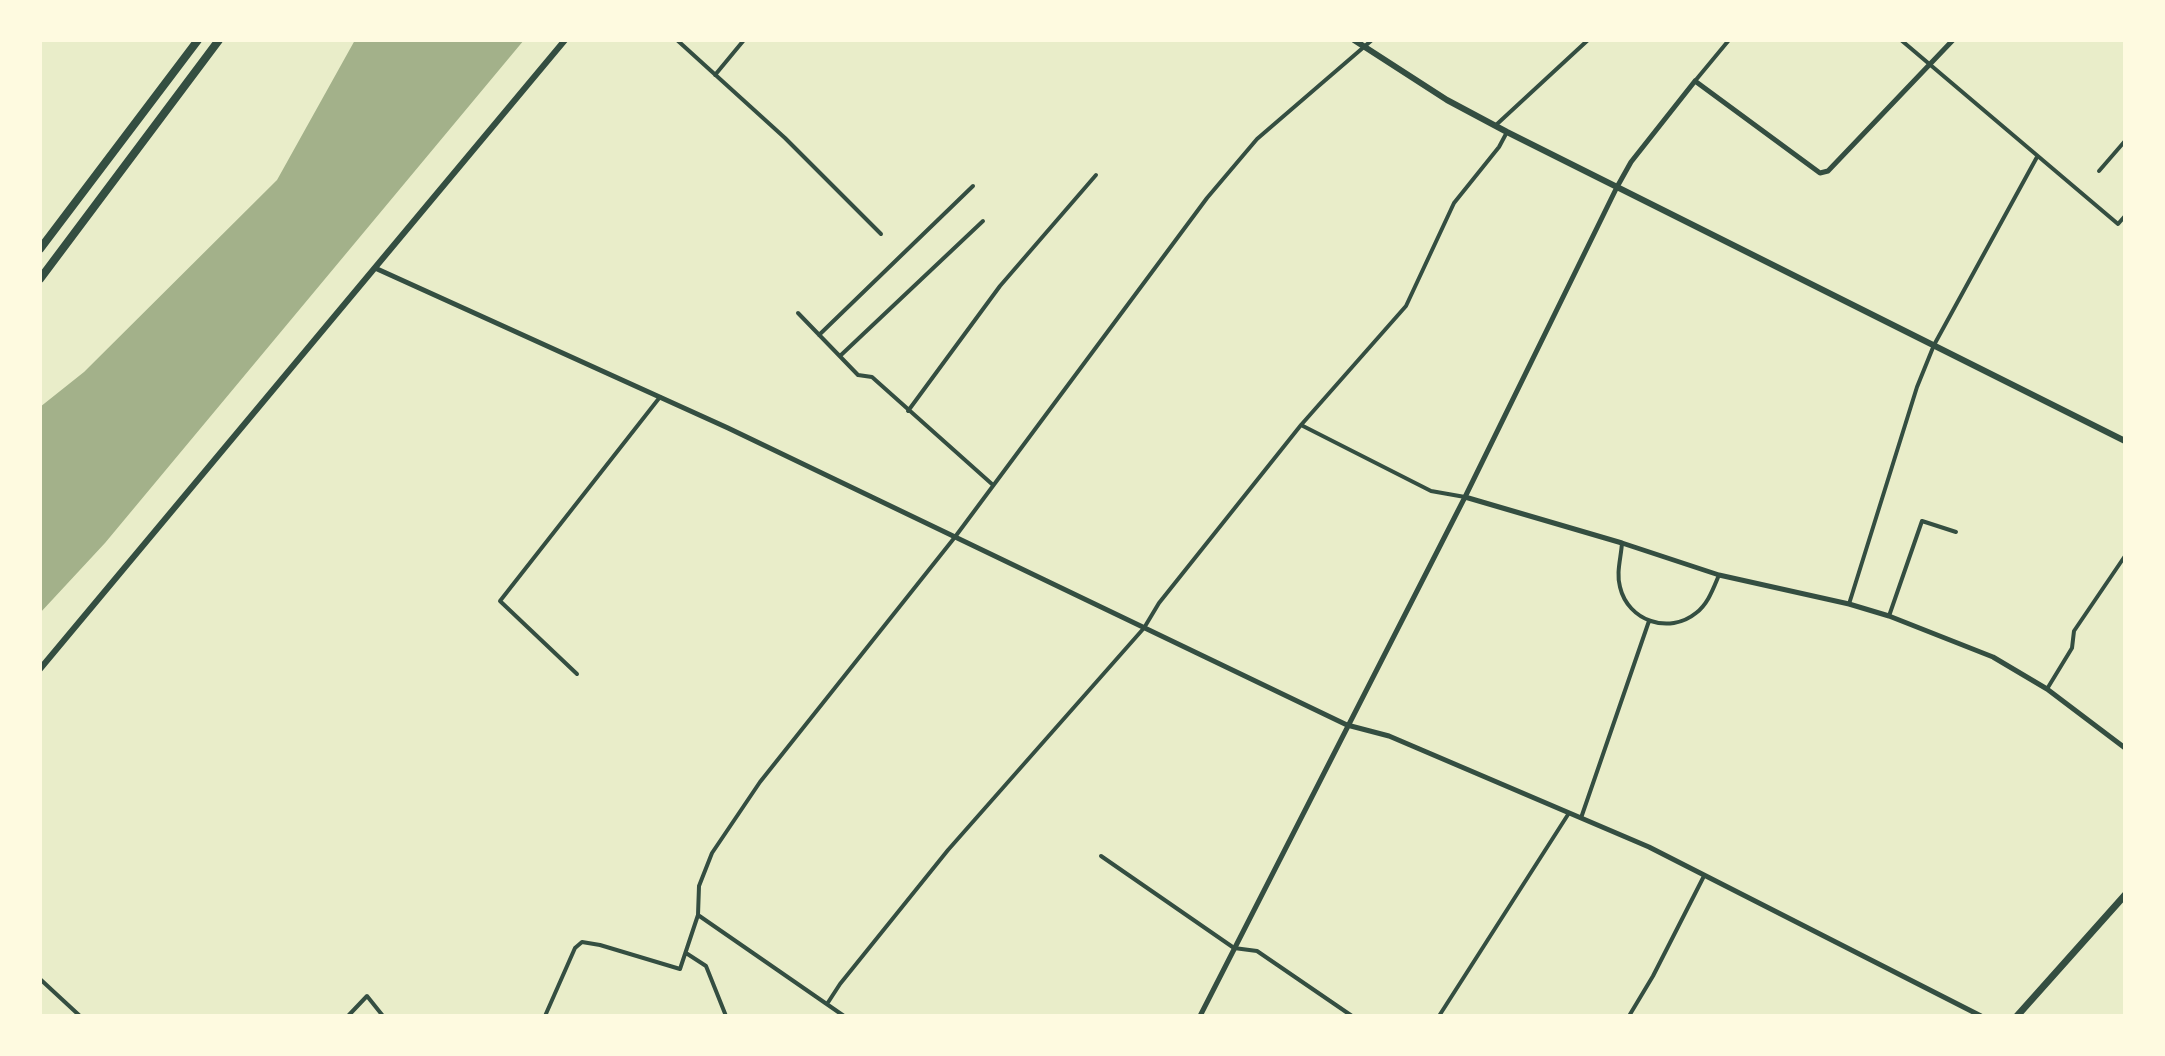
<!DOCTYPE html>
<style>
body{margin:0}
#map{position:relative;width:2165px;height:1056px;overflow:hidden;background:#e9edc9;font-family:"DM Sans",sans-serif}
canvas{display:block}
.frame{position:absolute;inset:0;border:42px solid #fefae0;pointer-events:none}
</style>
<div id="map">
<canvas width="2165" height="1056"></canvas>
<div class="frame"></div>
</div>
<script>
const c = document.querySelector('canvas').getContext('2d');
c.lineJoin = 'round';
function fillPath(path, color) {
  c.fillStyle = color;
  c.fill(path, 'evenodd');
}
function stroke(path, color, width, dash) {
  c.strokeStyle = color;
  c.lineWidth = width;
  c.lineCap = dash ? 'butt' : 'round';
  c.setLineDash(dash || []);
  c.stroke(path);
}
const water = new Path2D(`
 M 355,40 L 524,40 L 105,543 L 40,613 L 40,407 L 84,372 L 277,180 Z`);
const minor = new Path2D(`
 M 677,40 L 785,138 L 881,234
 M 1901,40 L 2118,224 L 2125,216
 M 715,75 L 744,40
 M 1695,81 L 1729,40
 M 1496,125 L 1588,40
 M 2099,171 L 2125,141
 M 798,313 L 858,375 L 872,377 L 993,485
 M 819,335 L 973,186
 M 840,356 L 983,221
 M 908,411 L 1000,286 L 1096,175
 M 1301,425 L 1431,491 L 1465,497
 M 1622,543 C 1621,558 1616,573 1620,587 C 1628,621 1669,635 1696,613 C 1708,604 1713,589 1719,575
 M 1849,604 L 1917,387 L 1934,345 L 2037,157
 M 1889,616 L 1922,521 L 1956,532
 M 577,674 L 500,601 L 660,397
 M 2047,689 L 2072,648 L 2074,631 L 2125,556
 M 1581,818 L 1649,621
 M 1101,856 L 1234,948 L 1257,951 L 1352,1016
 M 698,915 L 844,1016
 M 686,953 L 706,966 L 726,1016
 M 40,979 L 80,1016
 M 827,1004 L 840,984 L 948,850 L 1144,628 L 1159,603 L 1301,425 L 1406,306 L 1454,203 L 1499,147 L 1507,132
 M 348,1016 L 367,996 L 383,1016
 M 545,1016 L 575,948 L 582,942 L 600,945 L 680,969 L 698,915 L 699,886 L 712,853 L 760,782 L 955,537 L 1207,198 L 1257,139 L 1372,40
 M 1439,1016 L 1569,813
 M 1629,1016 L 1653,976 L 1704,876`);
const tertiary = new Path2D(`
 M 375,268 L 728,428 L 1347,725 L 1389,736 L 1649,847 L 1981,1016
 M 1465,497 L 1622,543 L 1719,575 L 1849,604 L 1889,616 L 1993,657 L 2047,689 L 2125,748
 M 1200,1016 L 1465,497 L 1617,187 L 1631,162 L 1695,81 L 1820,173 L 1828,171 L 1953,40`);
const secondary = new Path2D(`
 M 1354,40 L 1447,100 L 1507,132 L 2125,441
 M 40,669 L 565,40`);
const primary = new Path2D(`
 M 2017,1016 L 2125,895`);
const motorway = new Path2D(`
 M 40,249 L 198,40
 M 40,279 L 219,40`);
fillPath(water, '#a3b18a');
stroke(minor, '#344e41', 4);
stroke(tertiary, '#344e41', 5);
stroke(secondary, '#344e41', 6);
stroke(primary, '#344e41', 7);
stroke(motorway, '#344e41', 8);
</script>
